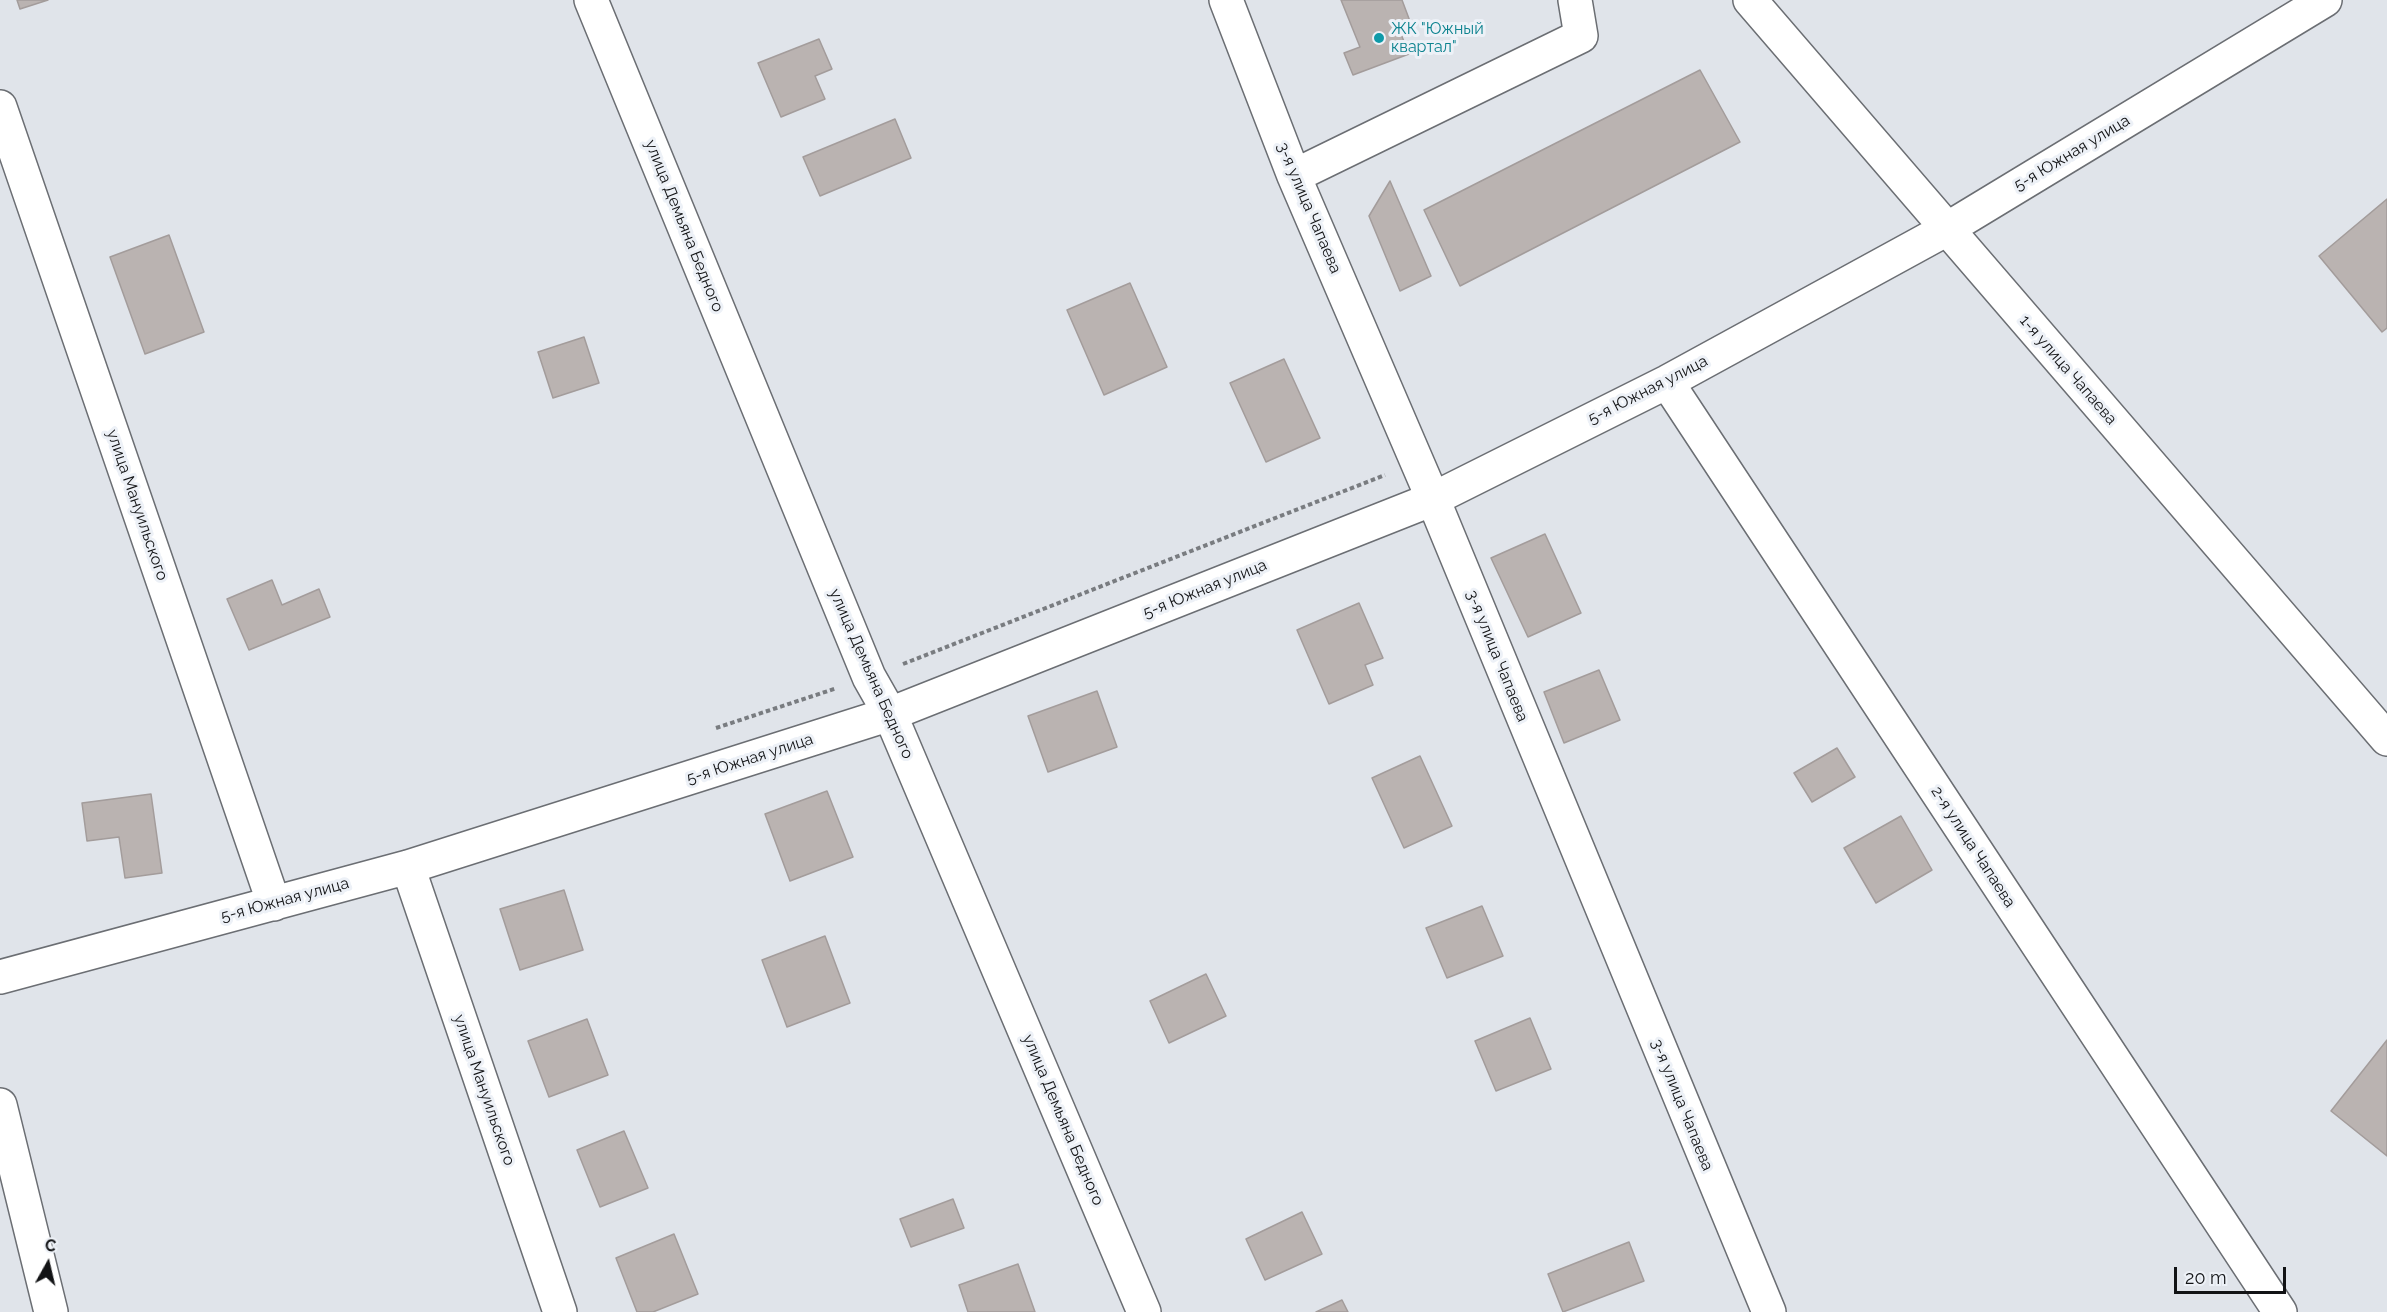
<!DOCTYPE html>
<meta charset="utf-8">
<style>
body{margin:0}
#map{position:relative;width:2387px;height:1312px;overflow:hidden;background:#e0e4ea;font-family:Raleway,sans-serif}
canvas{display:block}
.north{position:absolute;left:18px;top:1234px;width:60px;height:60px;-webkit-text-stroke:4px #edf1f7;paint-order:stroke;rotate:8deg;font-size:16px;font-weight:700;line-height:24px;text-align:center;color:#121315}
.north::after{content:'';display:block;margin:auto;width:21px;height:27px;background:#121315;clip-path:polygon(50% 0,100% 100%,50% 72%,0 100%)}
.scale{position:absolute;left:2174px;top:1267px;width:112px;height:27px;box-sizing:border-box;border:3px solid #121315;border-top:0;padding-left:8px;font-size:18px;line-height:21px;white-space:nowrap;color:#121315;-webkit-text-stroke:4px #edf1f7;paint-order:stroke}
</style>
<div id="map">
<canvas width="2387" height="1312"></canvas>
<div class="north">С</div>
<div class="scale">20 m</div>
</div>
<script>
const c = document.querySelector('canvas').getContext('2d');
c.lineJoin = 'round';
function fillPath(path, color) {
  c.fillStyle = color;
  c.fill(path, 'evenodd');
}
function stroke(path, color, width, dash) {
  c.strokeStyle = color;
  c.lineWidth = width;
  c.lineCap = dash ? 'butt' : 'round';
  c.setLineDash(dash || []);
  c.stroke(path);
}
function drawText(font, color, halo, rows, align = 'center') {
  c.font = font + ' Raleway,sans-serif';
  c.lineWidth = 6;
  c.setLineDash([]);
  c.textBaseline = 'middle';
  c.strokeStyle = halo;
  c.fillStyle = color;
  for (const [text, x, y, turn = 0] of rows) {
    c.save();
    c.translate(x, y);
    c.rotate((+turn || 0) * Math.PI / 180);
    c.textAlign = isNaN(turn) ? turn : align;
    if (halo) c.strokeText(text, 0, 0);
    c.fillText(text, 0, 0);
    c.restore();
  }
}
const building = new Path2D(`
 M 17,0 L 48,0 L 20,9 Z
 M 1341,0 L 1402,0 L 1411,24 L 1399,29 L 1409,54 L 1353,75 L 1344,53 L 1360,47 Z
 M 819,39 L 832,69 L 815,76 L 825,99 L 781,117 L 758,63 Z
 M 1700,70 L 1740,142 L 1460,286 L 1424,210 Z
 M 895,119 L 911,158 L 820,196 L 803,157 Z
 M 1390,181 L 1431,276 L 1400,291 L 1369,216 Z
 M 2387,199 L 2387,328 L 2382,332 L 2319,256 Z
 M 169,235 L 204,332 L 145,354 L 110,257 Z
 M 1130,283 L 1167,367 L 1104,395 L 1067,310 Z
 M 584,337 L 599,383 L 553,398 L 538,352 Z
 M 1284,359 L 1320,438 L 1266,462 L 1230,383 Z
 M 1545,534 L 1581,613 L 1528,637 L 1491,558 Z
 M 272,580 L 282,605 L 319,589 L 330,617 L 249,650 L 227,599 Z
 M 1359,603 L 1383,658 L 1365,665 L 1373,685 L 1329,704 L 1297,630 Z
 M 1599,670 L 1620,720 L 1564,743 L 1544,692 Z
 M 1097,691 L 1117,747 L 1048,772 L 1028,716 Z
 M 1837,748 L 1855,777 L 1812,802 L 1794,773 Z
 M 1420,756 L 1452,826 L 1404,848 L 1372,778 Z
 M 827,791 L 853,857 L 790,881 L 765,814 Z
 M 151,794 L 162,873 L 125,878 L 119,837 L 87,841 L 82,803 Z
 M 1901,816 L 1932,870 L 1876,903 L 1844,848 Z
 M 564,890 L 583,950 L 520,970 L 500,909 Z
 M 1482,906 L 1503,956 L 1447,978 L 1426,928 Z
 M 825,936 L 850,1003 L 787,1027 L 762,960 Z
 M 1206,974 L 1226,1016 L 1169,1043 L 1150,1001 Z
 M 1530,1018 L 1551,1069 L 1496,1091 L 1475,1041 Z
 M 587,1019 L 608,1075 L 549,1097 L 528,1041 Z
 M 2387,1040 L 2387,1156 L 2331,1111 Z
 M 624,1131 L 648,1188 L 600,1207 L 577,1150 Z
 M 953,1199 L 964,1228 L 911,1247 L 900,1219 Z
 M 1302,1212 L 1322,1254 L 1265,1280 L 1246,1239 Z
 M 674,1234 L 698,1294 L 653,1312 L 637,1312 L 616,1258 Z
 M 1629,1242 L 1644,1281 L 1563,1312 L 1548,1274 Z
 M 1018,1264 L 1035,1312 L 968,1312 L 959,1285 Z
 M 1342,1300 L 1348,1312 L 1316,1312 Z`);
const path = new Path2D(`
 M 903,664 L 1385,475
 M 716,728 L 837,688`);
const minor = new Path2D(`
 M 591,0 L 869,677 L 890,714 L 1144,1312
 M 1226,0 L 1294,176 L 1433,499 L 1769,1312
 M 1750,0 L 2387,739
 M 0,107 L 274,904
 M 1294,176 L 1581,36 L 1575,0
 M 1667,382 L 2280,1312
 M 408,867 L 560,1312
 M 0,977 L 408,867 L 890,714 L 1433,499 L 1667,382 L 1947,229 L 2325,0
 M 0,1105 L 51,1312`);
const markers = [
 [1379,38,6,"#0f9aa8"]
];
const cultureNames = [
 ["ЖК \"Южный",1391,29],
 ["квартал\"",1391,47]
];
const streetNames = [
 ["5-я Южная улица",2072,153,-31],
 ["3-я улица Чапаева",1309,208,67],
 ["улица Демьяна Бедного",684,226,68],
 ["1-я улица Чапаева",2068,370,49],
 ["5-я Южная улица",1648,390,-27],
 ["улица Мануильского",137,505,71],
 ["5-я Южная улица",1205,589,-22],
 ["3-я улица Чапаева",1497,656,68],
 ["улица Демьяна Бедного",871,674,66],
 ["5-я Южная улица",750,759,-18],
 ["2-я улица Чапаева",1973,847,57],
 ["5-я Южная улица",285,900,-15],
 ["улица Мануильского",484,1090,71],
 ["3-я улица Чапаева",1682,1105,68],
 ["улица Демьяна Бедного",1063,1120,67]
];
fillPath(building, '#bab3b1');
stroke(building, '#a39c9b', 1.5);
stroke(minor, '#6b6e73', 36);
stroke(path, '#797c80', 4, [4.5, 3]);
stroke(minor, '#fff', 33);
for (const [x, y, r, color] of markers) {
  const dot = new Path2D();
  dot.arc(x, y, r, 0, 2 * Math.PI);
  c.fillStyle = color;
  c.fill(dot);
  stroke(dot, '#edf1f7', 2);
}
drawText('16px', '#0d838f', '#edf1f7', cultureNames, 'left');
drawText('16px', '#121315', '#edf1f7', streetNames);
</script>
